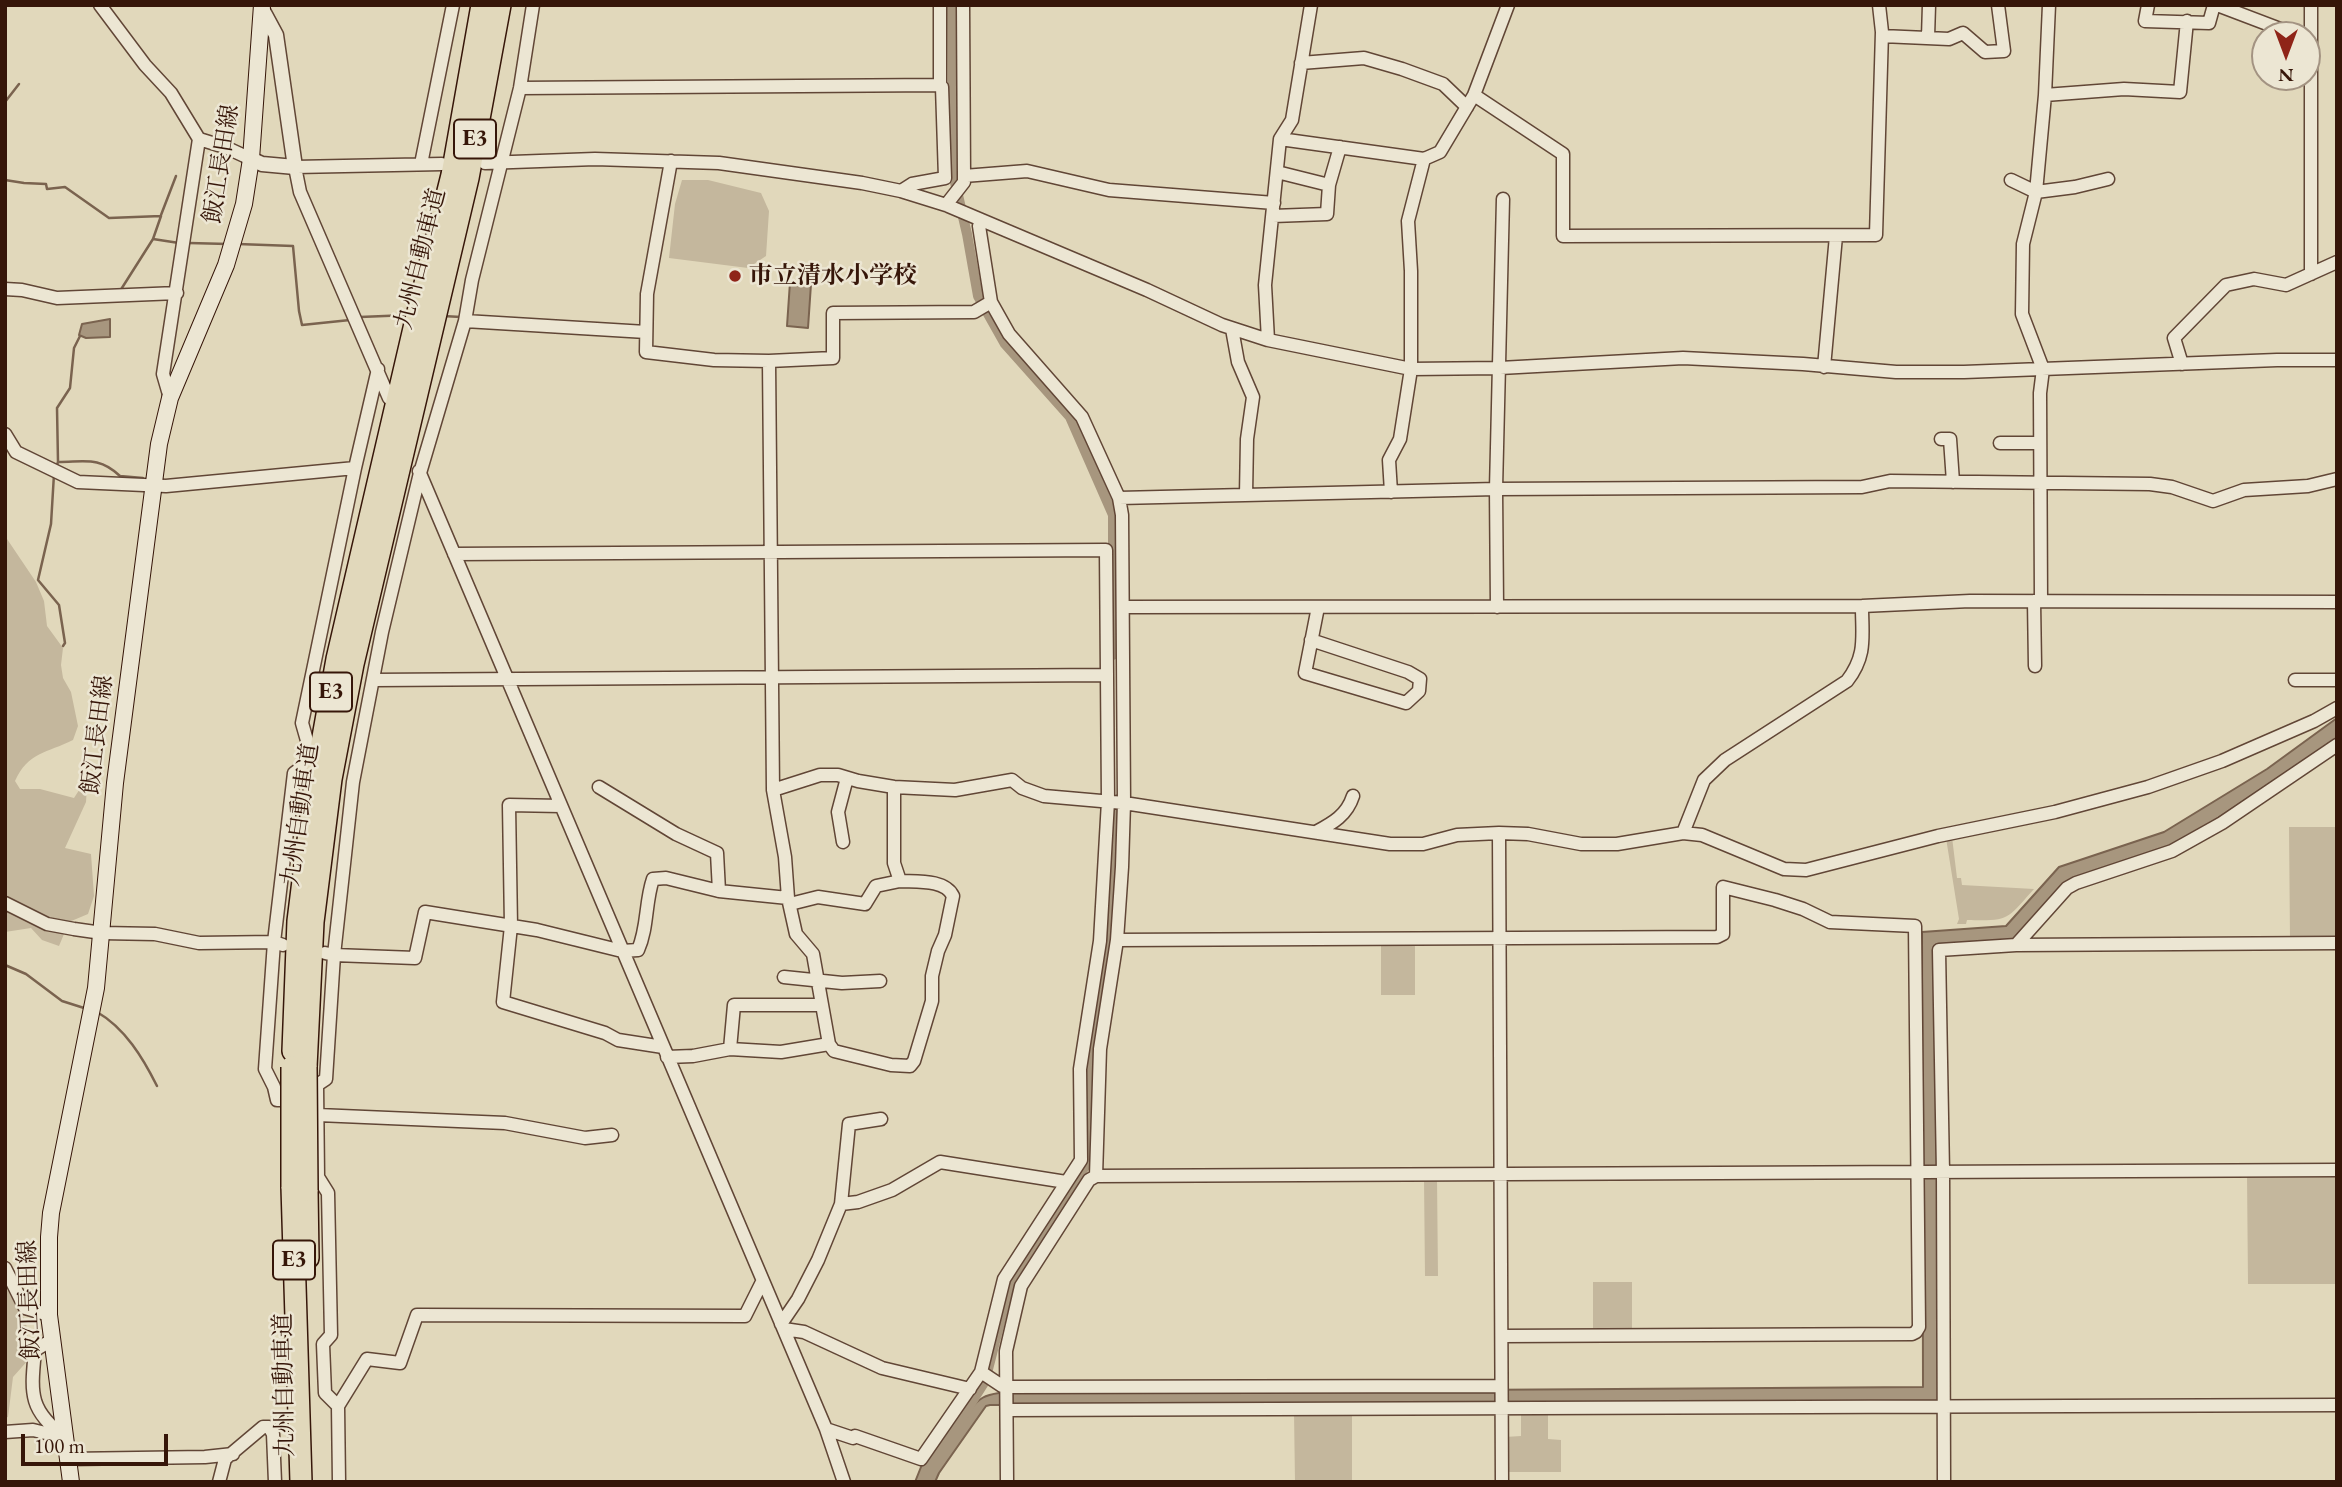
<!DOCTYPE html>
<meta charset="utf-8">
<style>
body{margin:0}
#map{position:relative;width:2342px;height:1487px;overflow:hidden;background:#e1d8bb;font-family:"EB Garamond",serif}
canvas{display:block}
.frame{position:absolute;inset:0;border:7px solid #361609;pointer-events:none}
.north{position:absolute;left:2251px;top:21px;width:70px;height:70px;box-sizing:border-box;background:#ece6d3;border:2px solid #a39382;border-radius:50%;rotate:180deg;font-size:19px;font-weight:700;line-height:28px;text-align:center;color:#361609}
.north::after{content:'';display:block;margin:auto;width:24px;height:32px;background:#8f2418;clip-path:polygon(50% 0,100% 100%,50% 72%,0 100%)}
.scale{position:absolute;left:21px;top:1434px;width:147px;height:32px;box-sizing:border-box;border:4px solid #361609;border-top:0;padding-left:9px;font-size:21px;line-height:24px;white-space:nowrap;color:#361609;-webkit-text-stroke:5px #ece6d3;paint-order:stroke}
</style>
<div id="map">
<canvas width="2342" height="1487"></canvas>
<div class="frame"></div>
<div class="north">N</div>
<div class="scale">100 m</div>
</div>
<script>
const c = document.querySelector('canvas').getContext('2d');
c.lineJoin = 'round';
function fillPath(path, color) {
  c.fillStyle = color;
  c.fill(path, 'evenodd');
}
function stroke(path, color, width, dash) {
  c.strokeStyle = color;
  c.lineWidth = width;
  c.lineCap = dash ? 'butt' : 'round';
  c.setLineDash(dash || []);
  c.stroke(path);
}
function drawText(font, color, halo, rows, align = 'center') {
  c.font = font + ' "EB Garamond","Noto Serif JP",serif';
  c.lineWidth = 5;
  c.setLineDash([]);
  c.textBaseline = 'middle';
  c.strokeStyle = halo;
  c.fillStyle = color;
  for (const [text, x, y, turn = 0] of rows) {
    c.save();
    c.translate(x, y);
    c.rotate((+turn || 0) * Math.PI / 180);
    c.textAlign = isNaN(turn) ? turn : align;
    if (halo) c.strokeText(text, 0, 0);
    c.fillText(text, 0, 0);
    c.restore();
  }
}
const green = new Path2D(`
 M 682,180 L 708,180 L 761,193 L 769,211 L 766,256 L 748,268 L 669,258 L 675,204 Z
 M 5,536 L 36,582 L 44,601 L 47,626 L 63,648 L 61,665 L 63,678 L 71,692 L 78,726 L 73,740 C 47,753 28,752 15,781 L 20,789 L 40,789 L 74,798 L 83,784 L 87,786 L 86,802 L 65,848 L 91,854 L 94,896 L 88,914 L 69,922 L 59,946 L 42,940 L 31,928 L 5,932 Z
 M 2289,827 L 2337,827 L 2337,939 L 2290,939 Z
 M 1952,837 L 1957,878 L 1961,878 L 1962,885 L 2034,889 C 2006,920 2010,921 1967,920 L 1966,924 L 1957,924 L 1959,919 L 1946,838 Z
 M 1381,945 L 1415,945 L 1415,995 L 1381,995 Z
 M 2247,1174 L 2337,1174 L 2337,1284 L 2248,1284 Z
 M 1424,1179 L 1437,1179 L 1438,1276 L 1425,1276 Z
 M 1593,1282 L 1632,1282 L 1632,1331 L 1593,1331 Z
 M 5,1286 L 26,1322 L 30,1358 L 13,1377 L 8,1417 L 5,1418 Z
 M 1294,1412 L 1352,1412 L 1352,1482 L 1295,1482 Z
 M 1521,1412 L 1548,1412 L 1548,1439 L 1561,1440 L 1561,1472 L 1506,1472 L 1505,1437 L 1521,1436 Z`);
const water = new Path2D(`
 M 790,282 L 811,284 L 808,328 L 787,326 Z
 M 110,319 L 110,337 L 86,338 L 79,335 L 82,324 Z
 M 2337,718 L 2337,738 L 2209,824 L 2169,846 L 2067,881 L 2013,940 L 1936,945 L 1938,1402 L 990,1405 L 986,1406 L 939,1473 L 935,1482 L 915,1482 L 923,1462 L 963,1406 L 970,1410 C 979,1398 985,1395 999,1393 L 1923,1387 L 1922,932 L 2006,926 L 2059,867 L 2164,832 L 2267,769 Z`);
const stream = new Path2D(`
 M 5,102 L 19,84
 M 5,180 L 24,183 L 46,184 L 47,189 L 65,187 L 109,218 L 161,216 L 153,239
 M 161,215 L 176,176
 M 189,243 L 228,244
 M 238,244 L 293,246 L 299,311 L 302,325 L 350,320
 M 120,291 L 153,239 L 179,243
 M 443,316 L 461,317
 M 360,317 L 409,315
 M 58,462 L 57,408 L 70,388 L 74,348 L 80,336
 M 56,468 L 58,462 C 85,462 99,456 120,476 L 143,478
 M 54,474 L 51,524 L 38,580 L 59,605 L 65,643 L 63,646
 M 5,965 L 26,974 L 62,1001 L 84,1008
 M 97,1012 C 125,1028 143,1058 157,1086`);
const canal = new Path2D(`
 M 952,5 L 954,178 L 967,234 L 978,296 L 1005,344 L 1070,417 L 1113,515 L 1113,655
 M 961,1419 L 985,1381 L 1011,1279 L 1086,1165 L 1088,1059 L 1107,942 L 1113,805`);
const minor = new Path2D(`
 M 100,5 L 145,65 L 171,93 L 199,139 L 163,374 L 170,398
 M 2148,5 L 2145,21 L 2209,23 L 2214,5
 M 2217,5 L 2296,35
 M 2311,5 L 2311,274
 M 1882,36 L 1949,39 L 1963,33 L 1985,52 L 2004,51 L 1998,5
 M 1928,37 L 1929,5
 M 1301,63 L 1364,58 L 1402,69 L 1443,84 L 1467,107
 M 520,88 L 940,85
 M 1474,95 L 1563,154 L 1563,236 L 1876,235 L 1882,32 L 1879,5
 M 2045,95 L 2124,89 L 2180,92 L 2187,21
 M 199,139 L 225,147 L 251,159
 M 1280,139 L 1424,159 L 1440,152 L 1474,95 L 1508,5
 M 671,161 L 647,294 L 646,352 L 714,360 L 769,361 L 833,358 L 833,313 L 974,312 L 991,302
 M 485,163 L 595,159 L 719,163 L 862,183 L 901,191 L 946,205 L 1147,290 L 1222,325 L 1268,340 L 1411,369 L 1500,368 L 1683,358 L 1803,364 L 1896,372 L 1964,372 L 2277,360 L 2337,360
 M 421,164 L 453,5
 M 1277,172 L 1329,185 L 1340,147
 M 964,176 L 1027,171 L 1109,190 L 1274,203
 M 2011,180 L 2036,192 L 2075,187 L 2108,179
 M 901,191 L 912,184 L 945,178 L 942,87 L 940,85 L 940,5
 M 946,205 L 964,182 L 964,176 L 963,5
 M 1273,216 L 1327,214 L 1329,185
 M 979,226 L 991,302 L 1009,334 L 1082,417 L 1119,498 L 1122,515 L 1124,803 L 1122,867 L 1117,940 L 1100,1049 L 1096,1176
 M 5,289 L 22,290 L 57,298 L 177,293
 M 465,321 L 646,332
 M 1232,329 L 1238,362 L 1253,397 L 1247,439 L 1246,495
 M 1268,340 L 1265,285 L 1280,139 L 1292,120 L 1311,5
 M 769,361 L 773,790 L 785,857 L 788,898 L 796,934 L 813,954 L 829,1044 L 834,1051 L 891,1065 L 910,1066 L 914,1061 L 932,1001 L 932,976 L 938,951 L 945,935 L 953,896 C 945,879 916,882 900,881 L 894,863 L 894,787
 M 2182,364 L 2174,338 L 2226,285 L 2254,279 L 2286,285 L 2337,262
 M 1824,367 L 1836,236
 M 389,398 L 300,192 L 295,167 L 442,164
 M 5,434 L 16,452 L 78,482 L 166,486 L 355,468
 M 1941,439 L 1950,439 L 1953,482
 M 2000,443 L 2040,443
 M 419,471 L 826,1429 L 844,1482
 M 1391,492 L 1389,460 L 1400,439 L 1411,369 L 1411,271 L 1408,221 L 1424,159
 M 1119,498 L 1496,489 L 1862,487 L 1890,481 L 2150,484 L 2172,487 L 2213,501 L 2244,490 L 2308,486 L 2337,479
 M 454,554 L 1106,550 L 1108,801 L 1100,941 L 1080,1069 L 1081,1160 L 1004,1279 L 981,1372 L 921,1459 L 855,1436 L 853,1438 L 826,1429
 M 2034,601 L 2035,666
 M 2041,601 L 2040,393 L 2043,369 L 2022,314 L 2023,244 L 2036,192 L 2045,95 L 2049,5
 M 1124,607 L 1862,606 L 1970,601 L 2337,602
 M 1497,607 L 1496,489 L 1503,199
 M 1311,640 L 1408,672 L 1420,679 L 1419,691 L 1406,703 L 1305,673 L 1318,607
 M 374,680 L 1107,675
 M 2295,680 L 2337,680
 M 599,787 L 676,834 L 717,853 L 719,891
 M 773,790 L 820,775 L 838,775 L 858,781 L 894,787 L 955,790 L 1012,780 L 1022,788 L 1044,796 L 1124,803 L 1390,844 L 1423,844 L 1457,835 L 1499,833 L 1528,834 L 1581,844 L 1617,844 L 1683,833 L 1702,835 L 1784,869 L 1806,870 L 1938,836 L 2055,812 L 2148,787 L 2222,761 L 2314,721 L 2337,708
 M 561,806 L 509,805 L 511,926 L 503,1002 L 605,1033 L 618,1040 L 663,1047
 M 1316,832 C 1333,823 1347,815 1353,796
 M 1499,833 L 1502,1482
 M 1683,833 L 1704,780 L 1725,760 L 1847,681 C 1867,655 1862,637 1862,606
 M 843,842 L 838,812 L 847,778
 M 5,903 L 47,924 L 74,929 L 102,933 L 155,934 L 199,943 L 274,942 L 283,945
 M 790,904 L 818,897 L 865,904 L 876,886 L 900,881
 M 1117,940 L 1717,937 L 1723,934 L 1723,887 L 1775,900 L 1803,909 L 1830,922 L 1915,926 L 1919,1327 L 1916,1332 L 1912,1334 L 1502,1336
 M 2016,945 L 2067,888 L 2076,883 L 2172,851 L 2222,823 L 2337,745
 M 325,953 L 334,955 L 415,958 L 425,912 L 537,930 L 622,951 L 638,950 C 648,928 645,902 653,879 L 666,878 L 719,891 L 788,898
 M 784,977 L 842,983 L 880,981
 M 730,1049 L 734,1005 L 822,1005
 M 667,1057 L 693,1056 L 730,1049 L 781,1052 L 829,1044
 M 298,1100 L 277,1100 L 274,1087 L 265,1069 L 274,942 L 294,773 L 305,765 L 308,744 L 302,723 L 355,468 L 378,369
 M 318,1115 L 505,1123 L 585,1138 L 612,1135
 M 841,1204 L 858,1202 L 892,1190 L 940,1162 L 1066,1182
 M 5,1268 L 25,1308 L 49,1315
 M 781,1324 L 798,1299 L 818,1260 L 841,1204 L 849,1124 L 881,1119
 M 784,1329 L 804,1332 L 882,1368 L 970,1389
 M 52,1340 L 35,1350 C 31,1393 28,1410 66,1438
 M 981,1372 L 1002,1386 L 1007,1387 L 1501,1386
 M 338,1406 L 325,1393 L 323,1344 L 331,1335 L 328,1193 L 318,1177 L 317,1085 L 326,1079 L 334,955 L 353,782 L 382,632 L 420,473 L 465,321 L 472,280 L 520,88 L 533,5
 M 1007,1410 L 2337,1405
 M 5,1432 L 33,1430 L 62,1437
 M 69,1459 L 205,1457 L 233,1454
 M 219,1482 L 225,1459 L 263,1427 L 269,1427 L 273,1434 L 275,1482
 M 339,1482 L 338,1406 L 367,1359 L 400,1363 L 417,1315 L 745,1316 L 762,1282
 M 1007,1482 L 1006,1351 L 1021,1286 L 1089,1180 L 1096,1176 L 2337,1170
 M 1944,1482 L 1943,1172 L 1939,950 L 2016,945 L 2337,943`);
const tertiary = new Path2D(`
 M 251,159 L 262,164 L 295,167 L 276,35 L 262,9`);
const secondary = new Path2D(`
 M 71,1482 L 49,1315 L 49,1237 L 51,1213 L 96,988 L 115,783 L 159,444 L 170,398 L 226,265 L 244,204 L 251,159 L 262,5`);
const motorway = new Path2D(`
 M 293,1051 L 298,921 L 316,776 L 337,659 L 415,324 L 452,175 L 482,5
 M 306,1067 L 313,922 L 331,779 L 353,664 L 468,178 L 500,5
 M 292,1187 L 301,1482
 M 307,1190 L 308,1258`);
const motorwayBridge = new Path2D(`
 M 306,1067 L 307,1190
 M 292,1187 L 292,1067`);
const markers = [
 [735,276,7,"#8f2418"]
];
const shields = [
 [475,139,42],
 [331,692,42],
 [294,1260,42]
];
const shieldNames = [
 ["E3",475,139],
 ["E3",331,692],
 ["E3",294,1260]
];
const streetNames = [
 ["飯江長田線",222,164,-81],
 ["九州自動車道",421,259,-76],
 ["飯江長田線",98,735,-83],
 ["九州自動車道",301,815,-82],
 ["飯江長田線",30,1300,-92],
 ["九州自動車道",285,1385,-91]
];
const poiNames = [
 ["市立清水小学校",749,276]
];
fillPath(green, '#c4b79d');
fillPath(water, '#a7967e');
stroke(water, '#7a634f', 2);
stroke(stream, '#7a634f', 2.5);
stroke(canal, '#a7967e', 10);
stroke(minor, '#614636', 15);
stroke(tertiary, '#614636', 17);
stroke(secondary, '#361609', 18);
stroke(motorway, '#361609', 24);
stroke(minor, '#ece6d3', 12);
stroke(tertiary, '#ece6d3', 14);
stroke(secondary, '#ece6d3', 16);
stroke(motorway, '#e1d8bb', 21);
stroke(motorwayBridge, '#361609', 24, []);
stroke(motorwayBridge, '#e1d8bb', 21);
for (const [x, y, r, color] of markers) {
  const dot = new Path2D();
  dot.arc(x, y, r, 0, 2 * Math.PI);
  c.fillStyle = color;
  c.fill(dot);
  stroke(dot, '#ece6d3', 2.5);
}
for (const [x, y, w] of shields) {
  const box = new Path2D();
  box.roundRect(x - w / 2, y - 19.5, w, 39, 5);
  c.fillStyle = '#ece6d3';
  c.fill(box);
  stroke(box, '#361609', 2);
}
drawText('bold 23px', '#361609', null, shieldNames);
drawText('24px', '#361609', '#ece6d3', streetNames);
drawText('bold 24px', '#361609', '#ece6d3', poiNames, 'left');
</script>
